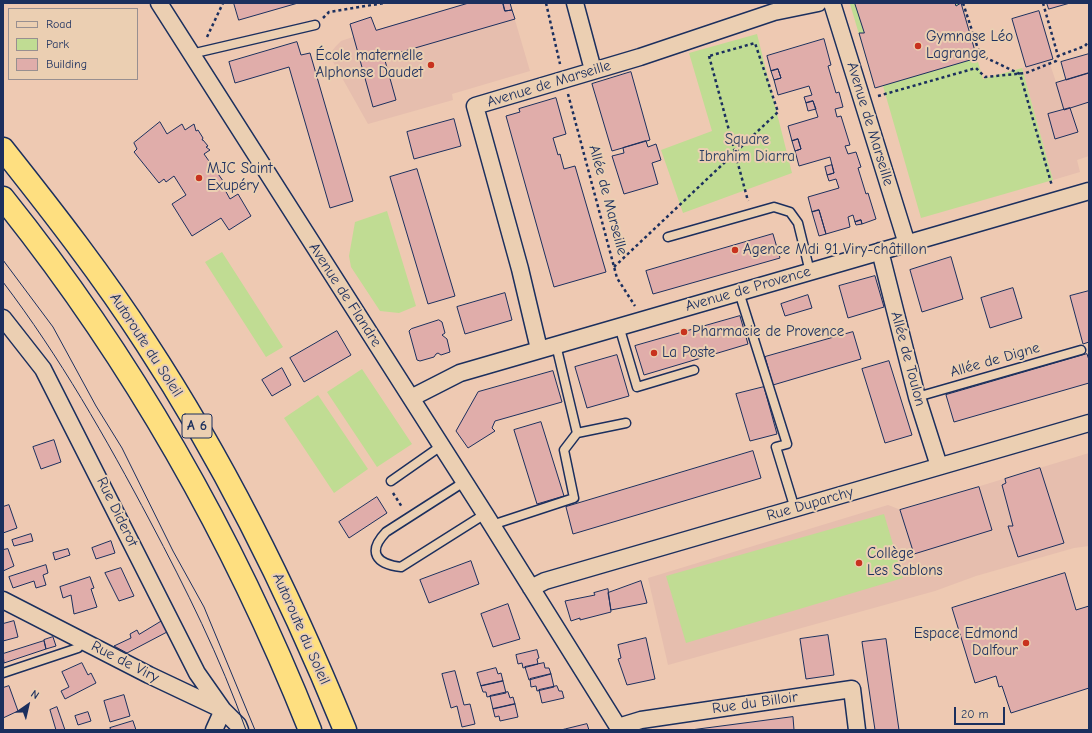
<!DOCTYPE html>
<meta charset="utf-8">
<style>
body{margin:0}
#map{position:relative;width:1092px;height:733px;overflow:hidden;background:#eec9b2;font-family:"Comic Neue",sans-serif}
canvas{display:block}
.frame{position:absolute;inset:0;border:4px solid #1b2f5e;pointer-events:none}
.legend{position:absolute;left:8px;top:8px;width:130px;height:72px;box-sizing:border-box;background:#ebcfb2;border:1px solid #988f90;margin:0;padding:5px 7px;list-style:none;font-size:12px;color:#1b2f5e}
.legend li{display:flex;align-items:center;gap:8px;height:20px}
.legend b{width:20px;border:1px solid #988f90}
.north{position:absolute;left:8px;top:685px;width:40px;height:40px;-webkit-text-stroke:3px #ebcfb2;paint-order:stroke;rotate:34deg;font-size:11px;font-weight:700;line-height:16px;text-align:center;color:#1b2f5e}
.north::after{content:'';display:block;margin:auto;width:14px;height:18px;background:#1b2f5e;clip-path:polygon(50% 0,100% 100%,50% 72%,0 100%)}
.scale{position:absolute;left:954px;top:707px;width:51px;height:18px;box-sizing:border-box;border:2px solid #1b2f5e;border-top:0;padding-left:5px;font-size:12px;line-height:14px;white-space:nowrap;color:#1b2f5e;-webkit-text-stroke:3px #ebcfb2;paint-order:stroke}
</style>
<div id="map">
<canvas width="1092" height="733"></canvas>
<div class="frame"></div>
<ul class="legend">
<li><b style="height:5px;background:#ebcfb2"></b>Road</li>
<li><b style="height:11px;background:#c0dc93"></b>Park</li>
<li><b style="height:11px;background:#e0adaa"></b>Building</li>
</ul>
<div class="north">N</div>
<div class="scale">20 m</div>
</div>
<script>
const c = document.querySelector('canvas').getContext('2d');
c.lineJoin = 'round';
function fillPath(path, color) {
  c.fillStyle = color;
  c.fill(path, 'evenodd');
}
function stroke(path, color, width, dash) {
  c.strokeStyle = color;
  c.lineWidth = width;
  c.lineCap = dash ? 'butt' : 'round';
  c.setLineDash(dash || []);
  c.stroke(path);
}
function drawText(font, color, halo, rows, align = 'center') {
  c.font = font + ' "Comic Neue",sans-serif';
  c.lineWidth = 4;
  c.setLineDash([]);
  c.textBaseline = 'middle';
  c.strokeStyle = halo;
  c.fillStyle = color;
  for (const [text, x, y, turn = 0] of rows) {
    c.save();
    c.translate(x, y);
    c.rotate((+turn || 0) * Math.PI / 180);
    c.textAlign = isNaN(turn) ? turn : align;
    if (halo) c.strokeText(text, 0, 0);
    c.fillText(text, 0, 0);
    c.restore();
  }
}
const built = new Path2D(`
 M 469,3 L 510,3 L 530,71 L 452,94 L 453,100 L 368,124 L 332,60 L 332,51 L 336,46 L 341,41 L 353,37 L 350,24 L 371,17 L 376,30 Z
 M 1049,61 L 1056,82 L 1089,73 L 1089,156 L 1077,160 L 1080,172 L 1053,180 L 1022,68 Z
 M 1089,453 L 1089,546 L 1074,548 L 976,576 L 935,591 L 668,665 L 648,578 L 888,505 L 901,510 Z`);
const green = new Path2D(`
 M 853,3 L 961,3 L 983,79 L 1022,68 L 1053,180 L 921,218 L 883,86 L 875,88 L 850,4 Z
 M 757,34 L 792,173 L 683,213 L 661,150 L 712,131 L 689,53 Z
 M 387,211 L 416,306 L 399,313 L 380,311 L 351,267 L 349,256 L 355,222 Z
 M 222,252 L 283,347 L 266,357 L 205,262 Z
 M 362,369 L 412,444 L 377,467 L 327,392 Z
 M 318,395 L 368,469 L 334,493 L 284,418 Z
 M 884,514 L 903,578 L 686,643 L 666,576 Z`);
const building = new Path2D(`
 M 234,3 L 298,3 L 239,20 Z
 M 469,3 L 503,3 L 505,11 L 512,10 L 515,19 L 384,57 L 396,100 L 373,107 L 350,24 L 371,17 L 376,30 Z
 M 503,3 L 510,3 L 512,10 L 505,11 Z
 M 855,3 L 955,3 L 956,6 L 961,3 L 977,58 L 875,88 L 859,33 L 864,33 Z
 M 1047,3 L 1070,3 L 1049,9 Z
 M 1039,11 L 1053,59 L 1026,67 L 1012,19 Z
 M 824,39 L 831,65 L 828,66 L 836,93 L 839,92 L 843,107 L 835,109 L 837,117 L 841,116 L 850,145 L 845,146 L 848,154 L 856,152 L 861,167 L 858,168 L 866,194 L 868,193 L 876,219 L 862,224 L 861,220 L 855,222 L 853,215 L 848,217 L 850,227 L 826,234 L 819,210 L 812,212 L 808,197 L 839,188 L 836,179 L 829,181 L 827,175 L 834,173 L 830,157 L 799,166 L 795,151 L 801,149 L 798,139 L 792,141 L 788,126 L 818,117 L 813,101 L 806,103 L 804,97 L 812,95 L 809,86 L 778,95 L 774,80 L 781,78 L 778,69 L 771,71 L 767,56 Z
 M 297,42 L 301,55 L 310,53 L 353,201 L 330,208 L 289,67 L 235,83 L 229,62 Z
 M 1089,54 L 1089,73 L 1066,80 L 1061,62 Z
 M 778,69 L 781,78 L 774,80 L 771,71 Z
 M 631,72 L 650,140 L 612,151 L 592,84 Z
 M 1089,73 L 1089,102 L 1064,110 L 1056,83 Z
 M 556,98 L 566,134 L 553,138 L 558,155 L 560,154 L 564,169 L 575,166 L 606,272 L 554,287 L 506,116 L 520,112 L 519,109 Z
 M 813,101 L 816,109 L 808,111 L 806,103 Z
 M 1070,108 L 1078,132 L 1055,139 L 1048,114 Z
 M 454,119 L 461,146 L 414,159 L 407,132 Z
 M 160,122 L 167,134 L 182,124 L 185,130 L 194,124 L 196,131 L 198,130 L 203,138 L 202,140 L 203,140 L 208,146 L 206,147 L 210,150 L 204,154 L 228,188 L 225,190 L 230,199 L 238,194 L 251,216 L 229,230 L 221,218 L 192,236 L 172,204 L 186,195 L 174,176 L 166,182 L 164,179 L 159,183 L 134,152 L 137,149 L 134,143 Z
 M 798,139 L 801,149 L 795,151 L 792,141 Z
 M 646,141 L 648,147 L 656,144 L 661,160 L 652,163 L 658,184 L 624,194 L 612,156 L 624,153 L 623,148 Z
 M 832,165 L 834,173 L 827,175 L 825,167 Z
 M 417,169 L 455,296 L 428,304 L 390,177 Z
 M 819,210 L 826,234 L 819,236 L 812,212 Z
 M 861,220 L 862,224 L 856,225 L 855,222 Z
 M 773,234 L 780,258 L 653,294 L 646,271 Z
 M 951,257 L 963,299 L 922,312 L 910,270 Z
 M 875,276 L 884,307 L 848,318 L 839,286 Z
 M 1013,288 L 1022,318 L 990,328 L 981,298 Z
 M 1089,291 L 1089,342 L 1083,344 L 1070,296 Z
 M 505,293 L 512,320 L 465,334 L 457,307 Z
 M 808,295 L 812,308 L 785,316 L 781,304 Z
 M 740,316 L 748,344 L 644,375 L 635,346 Z
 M 439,320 L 442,322 L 445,333 L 442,335 L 447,339 L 450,352 L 441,355 L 438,353 L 436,354 L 434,357 L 420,361 L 417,360 L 409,331 L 411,329 Z
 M 337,331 L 351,355 L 304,382 L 290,358 Z
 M 853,332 L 861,359 L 773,385 L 765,357 Z
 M 1087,354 L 1089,360 L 1089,383 L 954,422 L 946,395 Z
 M 617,355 L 629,396 L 587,408 L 575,367 Z
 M 889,361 L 912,435 L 885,443 L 862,369 Z
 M 282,368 L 291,385 L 272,396 L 262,380 Z
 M 553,371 L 562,402 L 495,421 L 492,428 L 495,431 L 468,448 L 456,431 L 478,392 Z
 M 764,387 L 777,434 L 750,441 L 736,394 Z
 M 541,422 L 564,496 L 537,504 L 514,430 Z
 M 54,440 L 61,462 L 41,469 L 33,447 Z
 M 753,451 L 761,478 L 573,534 L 566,507 Z
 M 1040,468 L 1064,543 L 1018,557 L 1008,526 L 1013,526 L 1002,485 L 1006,483 L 1005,479 Z
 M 979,487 L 992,530 L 914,554 L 900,510 Z
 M 377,497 L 387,513 L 349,538 L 339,522 Z
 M 9,505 L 17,528 L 3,533 L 3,507 Z
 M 31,534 L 33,541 L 14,546 L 12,540 Z
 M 111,541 L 115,553 L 96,559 L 92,548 Z
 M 8,549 L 14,566 L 3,571 L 3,550 Z
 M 68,549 L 70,555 L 55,560 L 53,553 Z
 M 471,561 L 479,584 L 429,603 L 420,580 Z
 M 46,565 L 48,573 L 43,575 L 46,585 L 36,588 L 34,581 L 13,588 L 9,577 Z
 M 121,568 L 134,596 L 119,601 L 105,573 Z
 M 1065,573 L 1076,610 L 1089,606 L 1089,688 L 1011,713 L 1002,686 L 999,687 L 996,676 L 975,683 L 952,608 Z
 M 90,577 L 94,588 L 91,589 L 97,607 L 74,614 L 71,595 L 63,598 L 60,587 Z
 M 641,581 L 647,603 L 611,610 L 608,593 Z
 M 608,589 L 611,612 L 580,620 L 580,618 L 571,621 L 565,601 L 595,595 L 594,593 Z
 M 508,604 L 520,639 L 493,647 L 481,614 Z
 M 14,621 L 18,637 L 3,641 L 3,624 Z
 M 162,621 L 167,632 L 127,653 L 114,646 L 131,638 L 130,634 L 137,630 L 139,634 Z
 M 828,635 L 834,675 L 806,679 L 800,639 Z
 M 53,637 L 56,646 L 46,649 L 44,640 Z
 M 646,638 L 655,679 L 627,685 L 618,659 L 621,658 L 618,645 Z
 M 886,639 L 899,730 L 875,730 L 862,642 Z
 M 44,641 L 46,649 L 4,663 L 3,654 Z
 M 537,650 L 539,658 L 537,659 L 538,664 L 523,668 L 522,663 L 518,664 L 516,655 Z
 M 82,663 L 88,675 L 91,673 L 96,683 L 65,699 L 61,691 L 69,687 L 62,672 Z
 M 544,663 L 545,668 L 549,668 L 551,674 L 529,680 L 525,667 Z
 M 496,668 L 498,674 L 501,673 L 503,681 L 481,686 L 477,673 Z
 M 455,671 L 464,705 L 470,704 L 475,724 L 462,727 L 457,706 L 451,708 L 442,674 Z
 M 551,674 L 554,687 L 537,691 L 536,686 L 531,687 L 530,679 Z
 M 503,681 L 506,693 L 487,697 L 486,692 L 483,692 L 481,686 Z
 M 9,686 L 18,711 L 3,718 L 3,688 Z
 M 557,686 L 559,691 L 562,691 L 564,698 L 542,703 L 539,690 Z
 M 508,692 L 510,698 L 513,697 L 515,704 L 493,709 L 490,696 Z
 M 124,695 L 130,716 L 110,722 L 104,701 Z
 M 515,704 L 518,717 L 500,721 L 499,716 L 495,717 L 493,709 Z
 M 57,707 L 65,730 L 56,730 L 50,710 Z
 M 88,712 L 91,721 L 78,725 L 75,716 Z
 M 793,717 L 794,730 L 691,730 Z
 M 133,721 L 136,730 L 111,730 L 110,728 Z
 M 587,724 L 589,730 L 561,730 L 565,729 Z`);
const path = new Path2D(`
 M 546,3 L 560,64
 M 963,3 L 980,55 L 1020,74 L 1052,186
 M 1043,3 L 1058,56 L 1085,46 L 1089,41
 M 323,18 L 329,12 L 384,3
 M 207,37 L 223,3
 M 709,56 L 748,201
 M 568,94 L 617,278 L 635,306
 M 878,96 L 976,68 L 985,77 L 1026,73 L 1056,61 L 1058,56
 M 614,267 L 778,112 L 755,43 L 709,56
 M 393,493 L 402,507`);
const lane = new Path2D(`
 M 191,54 L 315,25
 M 668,237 L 774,207 L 790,212 L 798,223 L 810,272
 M 739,292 L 787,444 L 776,447 L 795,509
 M 619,326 L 637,387 L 694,370
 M 556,345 L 577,433 L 626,423
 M 917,397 L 1081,350
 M 391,481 L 441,446
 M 464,482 L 386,532 C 367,552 376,564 401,567 L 485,514
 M 492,525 L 574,498 L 564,450 L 577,433
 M 3,673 L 78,648 L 83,640`);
const street = new Path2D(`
 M 159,3 L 485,514 L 620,730
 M 575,3 L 593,70
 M 832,3 L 907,244
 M 880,251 L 917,397 L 939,466
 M 3,318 L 43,369 L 197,673 L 223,710
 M 539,349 L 520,269 L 475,106 L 640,57 L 774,12 L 818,3
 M 411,398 L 460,373 L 1089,191
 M 531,588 L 545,581 L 1089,423
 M 3,600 L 149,675 L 223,710 L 238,725 L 240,730
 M 618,727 L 641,720 L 852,689 L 857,730
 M 214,730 L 223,710`);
const highway = new Path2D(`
 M 3,149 C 53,212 102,275 146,343 C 226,465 290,595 345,730
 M 3,198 C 132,359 234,539 310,730`);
const tram = new Path2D(`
 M 3,260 L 53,327 L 96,406 L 122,448 L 173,551 L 204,607 L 255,730
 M 3,282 C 60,357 106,438 150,521 C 186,589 220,657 246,730`);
const markers = [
 [918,46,4,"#c8321e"],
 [431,65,4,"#c8321e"],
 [199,178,4,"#c8321e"],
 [735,250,4,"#c8321e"],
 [684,332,4,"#c8321e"],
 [654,353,4,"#c8321e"],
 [859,563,4,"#c8321e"],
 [1026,643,4,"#c8321e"]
];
const shields = [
 [197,426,30]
];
const shieldNames = [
 ["A 6",197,426]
];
const poiNames = [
 ["Gymnase Léo",926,37],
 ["Lagrange",926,54],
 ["École maternelle",423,56,"right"],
 ["Alphonse Daudet",423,73,"right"],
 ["MJC Saint",207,169],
 ["Exupéry",207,186],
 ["Agence Mdi 91 Viry-châtillon",743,250],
 ["Pharmacie de Provence",692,332],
 ["La Poste",662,353],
 ["Collège",867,554],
 ["Les Sablons",867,571],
 ["Espace Edmond",1018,634,"right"],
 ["Dalfour",1018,651,"right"]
];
const streetNames = [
 ["Avenue de Marseille",549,84,-17],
 ["Avenue de Marseille",870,124,73],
 ["Allée de Marseille",608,200,75],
 ["Avenue de Provence",748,289,-16],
 ["Avenue de Flandre",345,295,57],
 ["Autoroute du Soleil",146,345,57],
 ["Allée de Toulon",908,359,75],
 ["Allée de Digne",995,360,-16],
 ["Rue Duparchy",810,504,-16],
 ["Rue Diderot",117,512,64],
 ["Autoroute du Soleil",301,629,66],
 ["Rue de Viry",125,662,27],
 ["Rue du Billoir",755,703,-8]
];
const parkNames = [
 ["Square",747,140],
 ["Ibrahim Diarra",747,157]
];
fillPath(built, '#e6beae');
fillPath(green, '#c0dc93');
fillPath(building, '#e0adaa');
stroke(building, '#1b2f5e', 1);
stroke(lane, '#1b2f5e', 11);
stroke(street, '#1b2f5e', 19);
stroke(highway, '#1b2f5e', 25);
stroke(path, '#1b2f5e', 2.5, [3, 3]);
stroke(lane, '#ebcfb2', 8);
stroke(street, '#ebcfb2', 16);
stroke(highway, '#fedf80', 22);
stroke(tram, '#1b2f5e', 1);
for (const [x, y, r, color] of markers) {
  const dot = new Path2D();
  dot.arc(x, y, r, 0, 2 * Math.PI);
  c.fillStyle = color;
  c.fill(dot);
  stroke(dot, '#ebcfb2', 1.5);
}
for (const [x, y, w] of shields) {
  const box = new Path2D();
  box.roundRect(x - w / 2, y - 12, w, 24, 3);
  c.fillStyle = '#ebcfb2';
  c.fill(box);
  stroke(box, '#1b2f5e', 1);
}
drawText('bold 14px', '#1b2f5e', null, shieldNames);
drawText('15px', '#1b2f5e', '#ebcfb2', poiNames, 'left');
drawText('15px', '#1b2f5e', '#ebcfb2', streetNames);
drawText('15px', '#2c4063', '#ebcfb2', parkNames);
</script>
